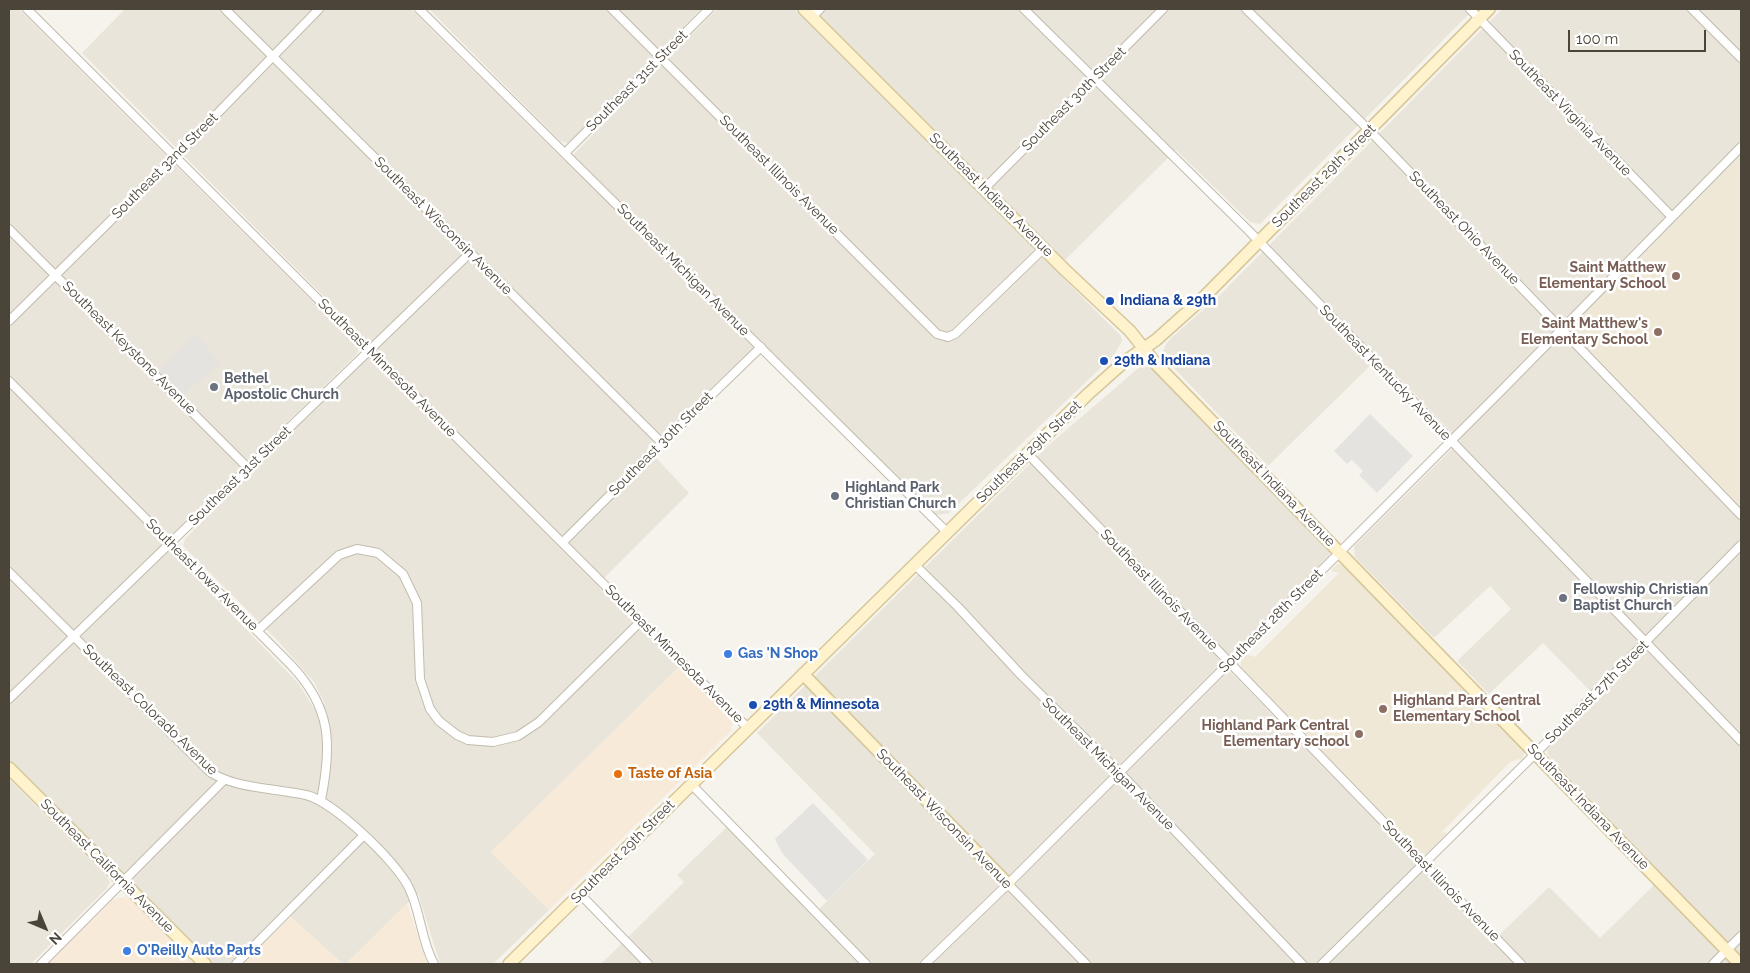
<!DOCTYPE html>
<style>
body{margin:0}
#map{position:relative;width:1750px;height:973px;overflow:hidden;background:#f6f3ec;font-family:Raleway,sans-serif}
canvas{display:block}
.frame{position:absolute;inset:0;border:10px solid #4b4439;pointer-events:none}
.north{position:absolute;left:20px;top:903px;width:50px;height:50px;-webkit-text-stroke:4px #fff;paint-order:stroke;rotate:135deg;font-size:14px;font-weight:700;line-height:20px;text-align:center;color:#4b4439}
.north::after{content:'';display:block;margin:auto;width:18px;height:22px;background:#4b4439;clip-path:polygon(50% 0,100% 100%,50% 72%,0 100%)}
.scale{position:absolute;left:1568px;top:30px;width:138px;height:22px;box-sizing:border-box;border:2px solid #4b4439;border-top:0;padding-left:6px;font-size:15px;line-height:18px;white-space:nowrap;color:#4b4439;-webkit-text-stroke:4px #fff;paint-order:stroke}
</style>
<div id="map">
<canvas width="1750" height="973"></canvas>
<div class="frame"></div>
<div class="north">N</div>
<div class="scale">100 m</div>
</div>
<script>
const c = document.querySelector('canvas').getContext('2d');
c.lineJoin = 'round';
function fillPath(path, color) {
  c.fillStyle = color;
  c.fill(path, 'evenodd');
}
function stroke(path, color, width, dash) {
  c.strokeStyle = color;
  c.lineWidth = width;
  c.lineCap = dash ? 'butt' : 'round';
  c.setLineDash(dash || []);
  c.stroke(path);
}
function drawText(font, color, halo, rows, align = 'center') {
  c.font = font + ' Raleway,sans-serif';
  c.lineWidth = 5;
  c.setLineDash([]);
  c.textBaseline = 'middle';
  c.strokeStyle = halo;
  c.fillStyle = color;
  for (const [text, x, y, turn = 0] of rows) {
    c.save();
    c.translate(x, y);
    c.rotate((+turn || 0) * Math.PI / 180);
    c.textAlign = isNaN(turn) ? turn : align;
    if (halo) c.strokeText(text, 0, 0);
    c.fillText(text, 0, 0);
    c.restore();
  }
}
const residential = new Path2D(`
 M 9,9 L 19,9 L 358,347 L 358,353 L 163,543 L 298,683 L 314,708 L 325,704 L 314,682 L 278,641 L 183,546 L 185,539 L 358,366 L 378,351 L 82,53 L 125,9 L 411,9 L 566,162 L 717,9 L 794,9 L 1121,336 L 1122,341 L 1114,355 L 949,513 L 935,515 L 761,341 L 647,448 L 689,493 L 597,585 L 680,666 L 491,852 L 549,910 L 493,964 L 440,964 L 418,893 L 346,964 L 343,964 L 283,910 L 229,964 L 213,964 L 9,761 Z
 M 429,9 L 701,9 L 573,139 L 567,143 L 560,141 Z
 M 813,9 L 1474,9 L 1260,224 L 1250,222 L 1176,150 L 1065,260 Z
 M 1502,9 L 1741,9 L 1741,156 L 1575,325 L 1574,330 L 1575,335 L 1741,507 L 1741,957 L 1548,755 L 1547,750 L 1598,699 L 1543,643 L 1489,694 L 1457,661 L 1511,609 L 1490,586 L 1434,638 L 1355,557 L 1354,546 L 1460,441 L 1379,357 L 1268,466 L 1166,360 L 1162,354 L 1166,344 L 1172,337 L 1217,298 Z
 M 1142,365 L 1152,368 L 1328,546 L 1330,551 L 1329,556 L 1222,663 L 1493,941 L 1549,887 L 1600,938 L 1655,884 L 1732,964 L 601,964 L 684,882 L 677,875 L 727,827 L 813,915 L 875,854 L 757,733 L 1051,443 Z
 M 9,779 L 106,876 L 110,882 L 106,889 L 31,964 L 9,964 Z`);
const commercial = new Path2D(`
 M 680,666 L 733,720 L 731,731 L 549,910 L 491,852 Z
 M 122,897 L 129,898 L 137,905 L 196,964 L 48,964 L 112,900 Z
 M 407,903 L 427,964 L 346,964 Z
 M 291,917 L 343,964 L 242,964 Z`);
const education = new Path2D(`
 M 1741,156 L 1741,507 L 1575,335 L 1573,330 L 1575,325 Z
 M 1337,564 L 1345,565 L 1525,750 L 1522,760 L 1519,759 L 1510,762 L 1442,832 L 1447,833 L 1426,854 L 1421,853 L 1241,667 L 1241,660 L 1246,654 L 1255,657 L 1339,573 L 1331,571 Z`);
const parking = new Path2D(`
 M 196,334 L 220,363 L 183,395 L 159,370 Z
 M 1370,414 L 1413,456 L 1377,493 L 1359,475 L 1363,471 L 1352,460 L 1347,464 L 1334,451 Z
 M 813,803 L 868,860 L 827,901 L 782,853 L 775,839 Z`);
const street = new Path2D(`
 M 27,9 L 748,728
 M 225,9 L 662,443
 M 419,9 L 947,532
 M 612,9 L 937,334 L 948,337 L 955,334 L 1044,248
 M 1024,9 L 1249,231 L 1741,741
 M 1246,9 L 1369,130 L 1741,515
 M 1470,9 L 1672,217
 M 1692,9 L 1741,58
 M 812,17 L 820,9
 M 565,153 L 709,9
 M 984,189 L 1163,9
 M 9,229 L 248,468
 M 9,321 L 175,157 L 319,9
 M 9,381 L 291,665 C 332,708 332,745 321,800
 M 1027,453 L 1521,964
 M 563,542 L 662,443 L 761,347
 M 914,564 L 958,607 L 1021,675 L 1119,772 L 1302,964
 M 9,572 L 210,772 C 236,789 275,788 306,795 C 333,801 397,862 409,888 C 421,912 421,941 434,964
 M 257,631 L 339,555 L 357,549 L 378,553 L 403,574 L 417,603 L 420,679 L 430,709 L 439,721 L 457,735 L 468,740 L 493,742 L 518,736 L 539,722 L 641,621
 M 9,699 L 470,253
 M 691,784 L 866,964
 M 1008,884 L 1086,964
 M 580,894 L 648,964
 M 41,964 L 224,780
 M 236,964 L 363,836
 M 925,964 L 1008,884 L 1497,395 L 1741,147
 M 1322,964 L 1536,753 L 1741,545
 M 1713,964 L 1741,936`);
const secondary = new Path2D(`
 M 804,9 L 1065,270 L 1130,331 L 1157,365 L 1740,964
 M 803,674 L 1008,884
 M 9,768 L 205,964
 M 509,964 L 1088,394 L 1124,362 L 1156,340 L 1204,297 L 1489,9`);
const markers = [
 [1676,276,5,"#8d6e63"],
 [1110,301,5,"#1a4fb4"],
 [1658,332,5,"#8d6e63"],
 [1104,361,5,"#1a4fb4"],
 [214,387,5,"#6b7280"],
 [835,496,5,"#6b7280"],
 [1563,598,5,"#6b7280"],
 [728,654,5,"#3f7fe0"],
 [753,705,5,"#1a4fb4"],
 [1383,709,5,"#8d6e63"],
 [1359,734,5,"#8d6e63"],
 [618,774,5,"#e8710a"],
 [127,951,5,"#3f7fe0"]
];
const streetNames = [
 ["Southeast 31st Street",637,81,-45],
 ["Southeast 30th Street",1074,99,-45],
 ["Southeast Virginia Avenue",1570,113,46],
 ["Southeast 32nd Street",165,166,-45],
 ["Southeast Illinois Avenue",779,175,45],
 ["Southeast 29th Street",1324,176,-45],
 ["Southeast Indiana Avenue",991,195,45],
 ["Southeast Wisconsin Avenue",443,226,45],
 ["Southeast Ohio Avenue",1464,228,46],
 ["Southeast Michigan Avenue",683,270,45],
 ["Southeast Keystone Avenue",129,348,45],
 ["Southeast Minnesota Avenue",387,368,45],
 ["Southeast Kentucky Avenue",1385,373,46],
 ["Southeast 30th Street",661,444,-45],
 ["Southeast 29th Street",1029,452,-44],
 ["Southeast 31st Street",240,476,-44],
 ["Southeast Indiana Avenue",1274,484,46],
 ["Southeast Iowa Avenue",202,575,45],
 ["Southeast Illinois Avenue",1159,590,46],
 ["Southeast 28th Street",1271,621,-45],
 ["Southeast Minnesota Avenue",674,654,45],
 ["Southeast 27th Street",1597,692,-45],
 ["Southeast Colorado Avenue",150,710,44],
 ["Southeast Michigan Avenue",1108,764,45],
 ["Southeast Indiana Avenue",1588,807,46],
 ["Southeast Wisconsin Avenue",944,819,46],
 ["Southeast 29th Street",623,852,-45],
 ["Southeast California Avenue",107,866,45],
 ["Southeast Illinois Avenue",1441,881,46]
];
const educationNames = [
 ["Saint Matthew",1666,268],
 ["Elementary School",1666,284],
 ["Saint Matthew's",1648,324],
 ["Elementary School",1648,340],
 ["Highland Park Central",1393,701,"left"],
 ["Elementary School",1393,717,"left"],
 ["Highland Park Central",1349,726],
 ["Elementary school",1349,742]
];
const transitNames = [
 ["Indiana & 29th",1120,301],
 ["29th & Indiana",1114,361],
 ["29th & Minnesota",763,705]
];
const worshipNames = [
 ["Bethel",224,379],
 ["Apostolic Church",224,395],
 ["Highland Park",845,488],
 ["Christian Church",845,504],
 ["Fellowship Christian",1573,590],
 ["Baptist Church",1573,606]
];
const shopNames = [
 ["Gas 'N Shop",738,654],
 ["O'Reilly Auto Parts",137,951]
];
const foodNames = [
 ["Taste of Asia",628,774]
];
fillPath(residential, '#eae5da');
fillPath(commercial, '#f7ead8');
fillPath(education, '#efe8d6');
fillPath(parking, '#e5e3e0');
stroke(street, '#c2bbae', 10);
stroke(secondary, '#d6c79b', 14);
stroke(street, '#fff', 8);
stroke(secondary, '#fff3cd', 11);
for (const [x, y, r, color] of markers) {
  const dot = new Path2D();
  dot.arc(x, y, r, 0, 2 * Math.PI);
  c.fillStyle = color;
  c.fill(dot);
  stroke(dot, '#fff', 2);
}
drawText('14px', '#4b4439', '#fff', streetNames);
drawText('bold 14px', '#785e54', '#fff', educationNames, 'right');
drawText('bold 14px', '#164399', '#fff', transitNames, 'left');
drawText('bold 14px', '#5b616d', '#fff', worshipNames, 'left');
drawText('bold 14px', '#366cbe', '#fff', shopNames, 'left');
drawText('bold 14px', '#c56008', '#fff', foodNames, 'left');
</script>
